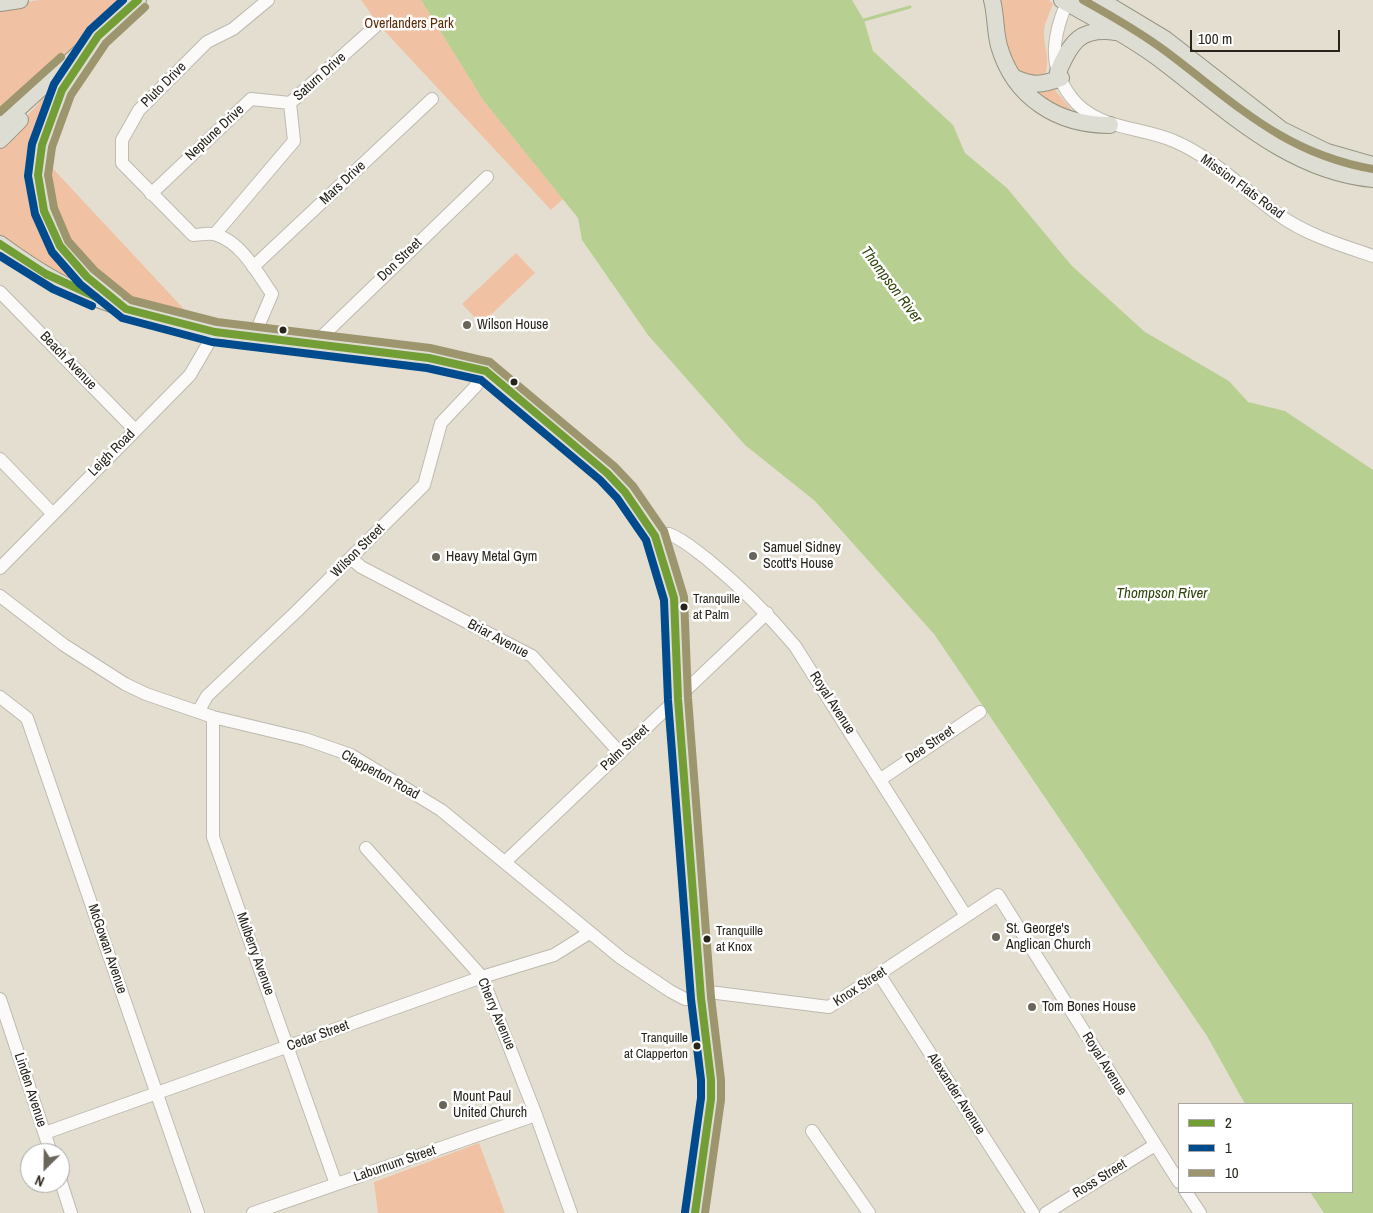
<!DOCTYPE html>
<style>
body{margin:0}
#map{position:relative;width:1373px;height:1213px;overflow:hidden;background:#e3ded0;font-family:"Archivo Narrow",sans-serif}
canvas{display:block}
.legend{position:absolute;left:1178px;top:1103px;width:175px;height:90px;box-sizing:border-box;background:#fff;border:1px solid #a9a7a4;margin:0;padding:6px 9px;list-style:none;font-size:15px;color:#28241b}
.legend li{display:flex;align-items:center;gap:10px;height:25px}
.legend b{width:25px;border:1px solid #a9a7a4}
.north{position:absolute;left:20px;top:1143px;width:50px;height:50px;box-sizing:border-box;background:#fff;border:1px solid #a9a7a4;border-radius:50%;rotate:203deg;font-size:14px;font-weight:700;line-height:20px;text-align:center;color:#28241b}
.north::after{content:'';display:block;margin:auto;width:18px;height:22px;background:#69655a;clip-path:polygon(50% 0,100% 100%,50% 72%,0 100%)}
.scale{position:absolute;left:1190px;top:30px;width:150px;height:22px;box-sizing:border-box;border:2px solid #28241b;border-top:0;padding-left:6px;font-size:15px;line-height:18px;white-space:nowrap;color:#28241b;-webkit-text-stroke:4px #fff;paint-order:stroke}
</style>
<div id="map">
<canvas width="1373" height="1213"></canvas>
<ul class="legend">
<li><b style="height:6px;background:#739e35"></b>2</li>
<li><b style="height:6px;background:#004b8d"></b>1</li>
<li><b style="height:6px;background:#9d956e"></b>10</li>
</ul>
<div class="north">N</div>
<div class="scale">100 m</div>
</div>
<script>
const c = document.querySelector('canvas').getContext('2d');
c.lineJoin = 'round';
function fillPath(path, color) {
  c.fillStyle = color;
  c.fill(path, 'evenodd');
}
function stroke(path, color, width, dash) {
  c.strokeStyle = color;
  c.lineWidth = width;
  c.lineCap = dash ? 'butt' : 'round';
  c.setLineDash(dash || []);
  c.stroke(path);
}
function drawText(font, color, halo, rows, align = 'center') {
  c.font = font + ' "Archivo Narrow",sans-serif';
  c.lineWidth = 5;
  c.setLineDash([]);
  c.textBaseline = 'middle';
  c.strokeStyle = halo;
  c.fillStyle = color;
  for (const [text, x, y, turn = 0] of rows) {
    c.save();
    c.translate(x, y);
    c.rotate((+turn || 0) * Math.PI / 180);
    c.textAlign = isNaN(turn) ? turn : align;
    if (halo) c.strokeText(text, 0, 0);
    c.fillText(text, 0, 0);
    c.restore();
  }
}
const green = new Path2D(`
 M 40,0 L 131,0 L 0,116 L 0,6 Z
 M 361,0 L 421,0 L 483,100 L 563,199 L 551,210 L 378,24 Z
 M 998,0 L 1049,0 L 1053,4 C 1050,13 1045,21 1044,30 C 1043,48 1055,70 1038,81 L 1019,73 L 1009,56 Z
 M 65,75 L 43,127 L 40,213 L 97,292 L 33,262 L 0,236 L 0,145 Z
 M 1054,89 L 1076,115 L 1059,110 L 1036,91 Z
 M 44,159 L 195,321 L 125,303 L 70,250 L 53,221 Z
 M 516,253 L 535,273 L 481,324 L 462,304 Z
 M 479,1143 L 505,1213 L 378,1213 L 374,1182 Z`);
const water = new Path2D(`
 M 421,0 L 852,0 L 864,20 L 873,51 L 953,125 L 965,153 L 1007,188 L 1072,266 L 1145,332 L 1229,381 L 1248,402 L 1285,411 L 1373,470 L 1373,1213 L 1324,1213 L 1310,1192 L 1352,1192 L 1352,1104 L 1245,1104 L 1207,1036 L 934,634 L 815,501 L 745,445 L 648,335 L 582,240 L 578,218 L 483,100 Z`);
const stream = new Path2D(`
 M 864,20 L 910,7`);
const minor = new Path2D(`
 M 1068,0 C 1053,34 1047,65 1071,97 C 1096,130 1139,126 1174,141 C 1214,158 1244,190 1279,215 C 1307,235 1341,245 1373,256
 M 290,103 L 378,24
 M 151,194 L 251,99 L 290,103
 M 215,234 L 294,141 L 290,103
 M 253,267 L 432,99
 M 0,292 L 135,430
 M 254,336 L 272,294 C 258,274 242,243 217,235 C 210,232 200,235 193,235 L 122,163 L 122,140 L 139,110 L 207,42 L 233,29 L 268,0
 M 314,344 L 487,177
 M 0,459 L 52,513
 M 655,536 L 669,534 C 683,539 695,550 707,559 C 740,586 768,614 795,646 L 966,916
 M 351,558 L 361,567 L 532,656 L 620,753
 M 0,568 L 190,375 L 215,332
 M 0,596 L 64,645 L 125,684 L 146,694 L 213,717 L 305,739 L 351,755 L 441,810 L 621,958 L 670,991 L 685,999 L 701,998
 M 0,697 L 27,718 L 198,1213
 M 198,712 L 207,696 L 297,611 L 424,485 L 441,423 L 475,387 L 486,371
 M 213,717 L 213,837 L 336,1184
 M 881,779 L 980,712
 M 366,848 L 482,977 L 536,1115 L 571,1213
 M 505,862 L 767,613
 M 879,974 L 1033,1213
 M 701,991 L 829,1007 L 998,895 L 1179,1182
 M 0,999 L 51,1153
 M 812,1131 L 869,1213
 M 45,1133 L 482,977 L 554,955 L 589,933
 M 60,1179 L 71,1213
 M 1186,1192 L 1200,1213
 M 253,1213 L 536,1115
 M 1046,1213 L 1155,1145`);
const major = new Path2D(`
 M 992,0 C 996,15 995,31 999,46 C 1014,98 1058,125 1110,125
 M 1062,0 C 1094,18 1127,35 1157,57 C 1223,106 1286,171 1373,179
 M 1100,0 L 1165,39 L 1282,130 L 1327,152 L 1373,165
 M 0,3 L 20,0
 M 98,36 C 86,54 72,71 62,90 C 36,139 28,198 61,246 C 75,267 95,284 115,300
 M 1058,72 C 1071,42 1080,27 1116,32
 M 1015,78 C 1033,86 1042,85 1061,78
 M 0,125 L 138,0
 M 0,140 L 20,120
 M 0,244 C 22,260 46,277 71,288 C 159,328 256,337 351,349 C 396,354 443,357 486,371 L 607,473 L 625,492 L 655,536 L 661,553 L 674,598 L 678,699 L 701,998 L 710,1059 L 711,1099 L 695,1213`);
const bus1 = new Path2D(`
 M 138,0 L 98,36 L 62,90 L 42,145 L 38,175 L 44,211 L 60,246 L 87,277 L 126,309 L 215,332 L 429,358 L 486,371 L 607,473 L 625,492 L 655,536 L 674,598 L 678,699 L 701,998 L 711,1080 L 711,1099 L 695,1213
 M 0,244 L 46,274 L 96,297`);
const bus2 = new Path2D(`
 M 123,0 L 90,30 L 54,84 L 32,144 L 28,176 L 35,214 L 52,252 L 80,284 L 122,318 L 212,342 L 427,368 L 481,380 L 600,480 L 617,498 L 646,540 L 664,600 L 668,700 L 691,999 L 701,1080 L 701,1098 L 685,1212
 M 0,256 L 53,289 L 92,306`);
const bus3 = new Path2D(`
 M 1083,0 C 1110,15 1138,31 1164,50 C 1234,102 1282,153 1373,169
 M 145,7 L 106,43 L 71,95 L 52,147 L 48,175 L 54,208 L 68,241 L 94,270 L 131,300 L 217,322 L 430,348 L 490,362 L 614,466 L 633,486 L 664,531 L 684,597 L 688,698 L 711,997 L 721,1080 L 721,1100 L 705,1213
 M 0,112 L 61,57`);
const markers = [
 [467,325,5,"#69655a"],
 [283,330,4.5,"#28241b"],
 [514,382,4.5,"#28241b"],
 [753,556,5,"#69655a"],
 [436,557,5,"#69655a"],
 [684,607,4.5,"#28241b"],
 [996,937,5,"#69655a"],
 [707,939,4.5,"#28241b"],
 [1032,1007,5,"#69655a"],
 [697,1046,4.5,"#28241b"],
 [443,1105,5,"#69655a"]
];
const busNames = [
 ["Tranquille",693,600],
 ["at Palm",693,616],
 ["Tranquille",716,932],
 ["at Knox",716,948],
 ["Tranquille",688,1039,"right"],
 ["at Clapperton",688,1055,"right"]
];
const parkNames = [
 ["Overlanders Park",409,24]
];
const streetNames = [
 ["Saturn Drive",320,77,-42],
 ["Pluto Drive",164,85,-45],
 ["Neptune Drive",215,133,-43],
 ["Mars Drive",343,183,-43],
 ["Mission Flats Road",1242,187,36],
 ["Don Street",400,260,-44],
 ["Beach Avenue",68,361,46],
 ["Leigh Road",112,453,-45],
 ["Wilson Street",358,551,-45],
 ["Briar Avenue",498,639,28],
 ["Royal Avenue",832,703,57],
 ["Dee Street",930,745,-34],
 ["Palm Street",625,748,-43],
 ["Clapperton Road",380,775,29],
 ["McGowan Avenue",107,949,71],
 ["Mulberry Avenue",255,954,70],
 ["Knox Street",860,987,-33],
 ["Cherry Avenue",496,1014,67],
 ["Cedar Street",318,1036,-20],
 ["Royal Avenue",1104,1064,58],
 ["Linden Avenue",30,1090,72],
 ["Alexander Avenue",956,1094,57],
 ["Laburnum Street",395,1164,-19],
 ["Ross Street",1100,1179,-32]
];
const poiNames = [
 ["Wilson House",477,325],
 ["Samuel Sidney",763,548],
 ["Scott's House",763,564],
 ["Heavy Metal Gym",446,557],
 ["St. George's",1006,929],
 ["Anglican Church",1006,945],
 ["Tom Bones House",1042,1007],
 ["Mount Paul",453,1097],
 ["United Church",453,1113]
];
const waterNames = [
 ["Thompson River",891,285,53],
 ["Thompson River",1162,594]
];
fillPath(green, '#f0c2a3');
fillPath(water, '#b8cf92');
stroke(stream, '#b8cf92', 3);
stroke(minor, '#bfbab0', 14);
stroke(major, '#96937f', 18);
stroke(minor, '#fbfaf8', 12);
stroke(major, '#deddd3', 16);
stroke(bus1, '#739e35', 8);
stroke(bus2, '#004b8d', 8);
stroke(bus3, '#9d956e', 8);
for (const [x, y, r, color] of markers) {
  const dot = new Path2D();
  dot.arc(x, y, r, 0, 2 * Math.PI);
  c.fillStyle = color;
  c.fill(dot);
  stroke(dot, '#fff', 2);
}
drawText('13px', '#28241b', '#fff', busNames, 'left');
drawText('14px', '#5d2b07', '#fff', parkNames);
drawText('14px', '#28241b', '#fff', streetNames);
drawText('14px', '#28241b', '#fff', poiNames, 'left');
drawText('italic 15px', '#30450a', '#fff', waterNames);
</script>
